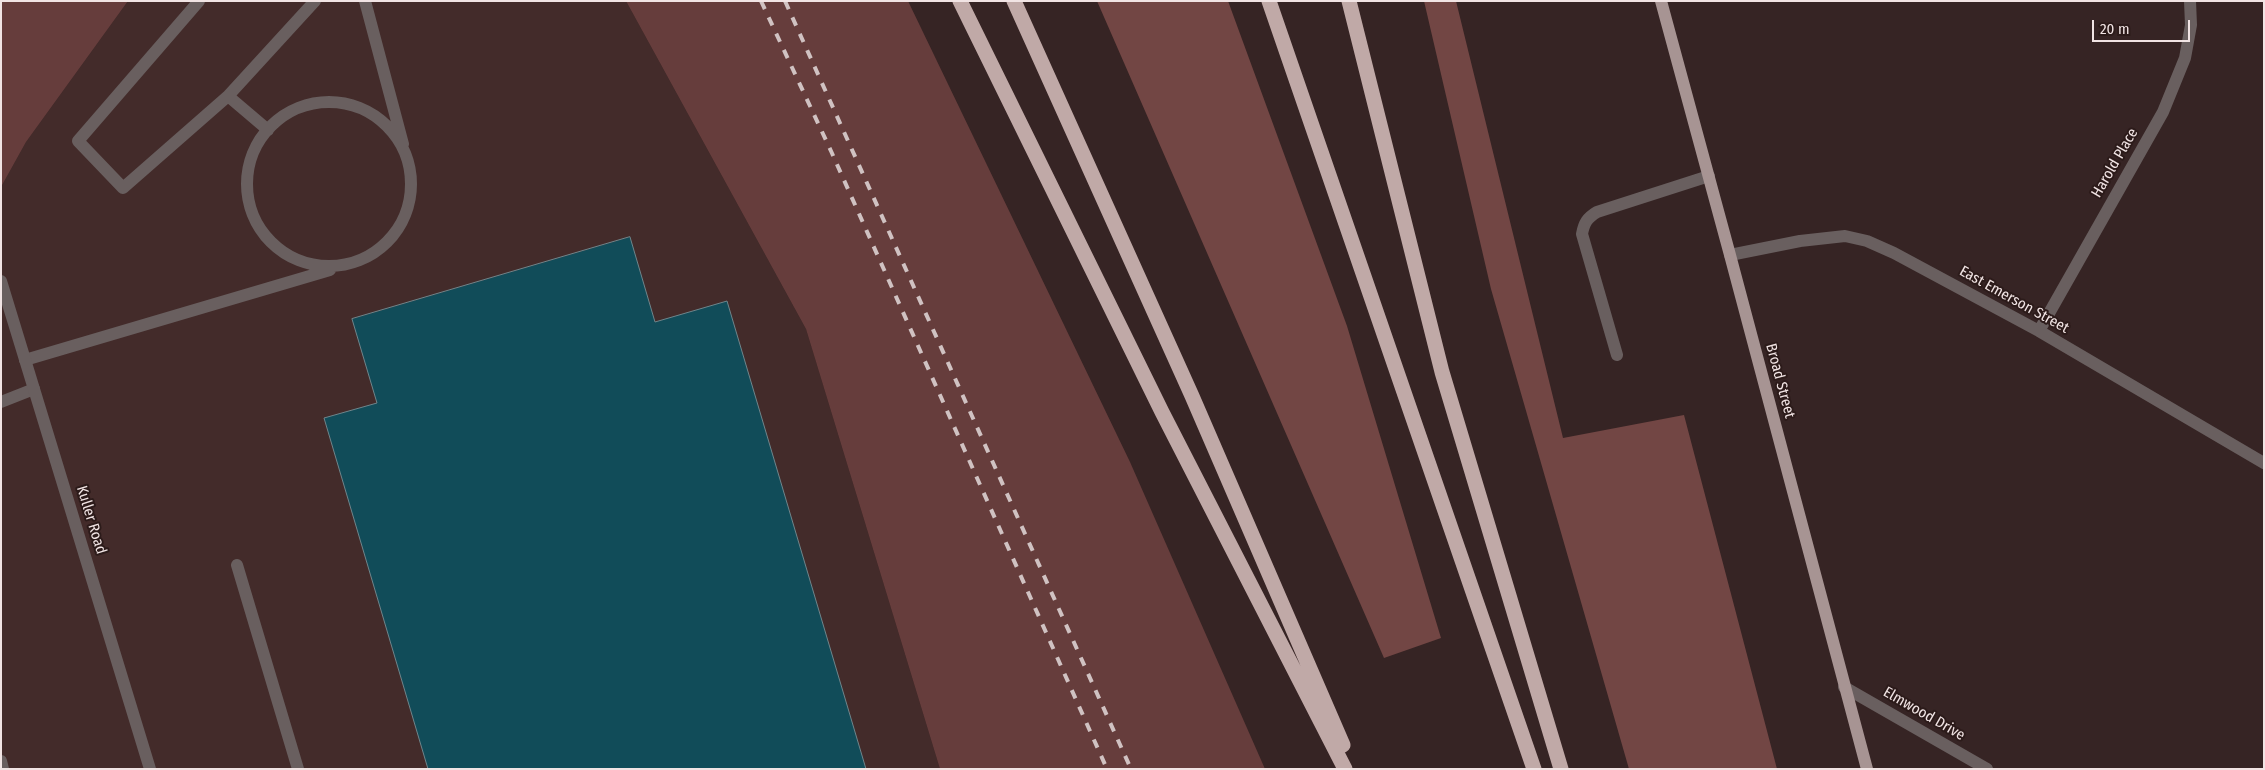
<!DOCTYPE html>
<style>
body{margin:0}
#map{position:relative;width:2265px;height:770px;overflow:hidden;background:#362424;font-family:"Fira Sans Condensed",sans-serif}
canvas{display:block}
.frame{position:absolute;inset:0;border:2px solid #f1e4e4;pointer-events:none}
.scale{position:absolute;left:2092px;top:20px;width:98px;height:22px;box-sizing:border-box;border:2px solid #f1e4e4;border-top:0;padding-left:6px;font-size:15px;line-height:18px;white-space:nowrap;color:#f1e4e4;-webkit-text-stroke:4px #2c1b1a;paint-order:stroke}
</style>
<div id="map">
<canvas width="2265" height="770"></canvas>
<div class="frame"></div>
<div class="scale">20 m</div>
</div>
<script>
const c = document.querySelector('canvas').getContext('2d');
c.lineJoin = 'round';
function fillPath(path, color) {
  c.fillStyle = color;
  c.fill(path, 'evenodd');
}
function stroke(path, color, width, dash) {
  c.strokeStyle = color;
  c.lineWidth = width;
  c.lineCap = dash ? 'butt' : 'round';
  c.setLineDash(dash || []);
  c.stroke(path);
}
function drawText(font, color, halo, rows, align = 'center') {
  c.font = font + ' "Fira Sans Condensed",sans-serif';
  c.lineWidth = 4;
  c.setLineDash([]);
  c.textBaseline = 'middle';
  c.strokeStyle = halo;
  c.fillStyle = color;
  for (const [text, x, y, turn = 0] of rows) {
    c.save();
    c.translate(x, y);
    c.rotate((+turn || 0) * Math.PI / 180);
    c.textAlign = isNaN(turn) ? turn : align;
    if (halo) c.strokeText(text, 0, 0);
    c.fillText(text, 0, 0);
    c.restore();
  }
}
const built = new Path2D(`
 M 128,1 L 626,1 L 806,329 L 940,769 L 1,769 L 1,187 L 26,142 Z`);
const green = new Path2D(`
 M 1,1 L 128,1 L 26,142 L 1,187 Z
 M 626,1 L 908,1 L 1130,462 L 1265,769 L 940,769 L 806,329 Z`);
const forest = new Path2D(`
 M 1097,1 L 1228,1 L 1347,326 L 1441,638 L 1384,658 Z
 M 1424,1 L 1456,1 L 1563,438 L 1684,415 L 1777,769 L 1629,769 L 1491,289 Z`);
const building = new Path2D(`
 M 630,237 L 655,322 L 727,301 L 866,769 L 428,769 L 324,418 L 377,403 L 352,319 Z`);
const service = new Path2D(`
 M 199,1 L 78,141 L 123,188 L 228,96 L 268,130
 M 365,1 L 403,144
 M 228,96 L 315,1
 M247 184a82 82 0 1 1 164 0a82 82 0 1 1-164 0Z
 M 1617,355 L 1582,234 C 1584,223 1587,218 1597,212 L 1709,176
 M 25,360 L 330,270
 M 1,402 L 34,389
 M 237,565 L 298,769
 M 1,761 L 3,769`);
const minor = new Path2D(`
 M 1730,255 L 1800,241 L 1845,236 L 1867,241 L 1894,253 L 2039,331 L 2264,463
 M 1,281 L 150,769
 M 2039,331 L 2163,112 L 2185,58 L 2191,25 L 2190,1
 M 1844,687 L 1987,769`);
const primary = new Path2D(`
 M 1661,1 L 1730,255 L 1867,769`);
const motorway = new Path2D(`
 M 960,1 L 1162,412 L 1345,769
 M 1014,1 L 1192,396 L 1343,745
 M 1269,1 L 1534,769
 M 1349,1 L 1442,372 L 1561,769`);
const rail = new Path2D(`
 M 761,1 L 831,151 L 1107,769
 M 785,1 L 1131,769`);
const streetNames = [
 ["Harold Place",2115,163,-60],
 ["East Emerson Street",2014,300,29],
 ["Broad Street",1780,381,75],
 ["Kuller Road",91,520,73],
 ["Elmwood Drive",1924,714,30]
];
fillPath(built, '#432b2a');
fillPath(green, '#663d3c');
fillPath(forest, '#724644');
fillPath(building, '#114c59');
stroke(building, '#6f858b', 1);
stroke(service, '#695f5f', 12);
stroke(minor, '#695f5f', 12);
stroke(primary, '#a79493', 12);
stroke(motorway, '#c0a9a7', 15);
stroke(rail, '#d0c2c2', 4, [9, 9]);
drawText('15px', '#f1e4e4', '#2c1b1a', streetNames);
</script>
